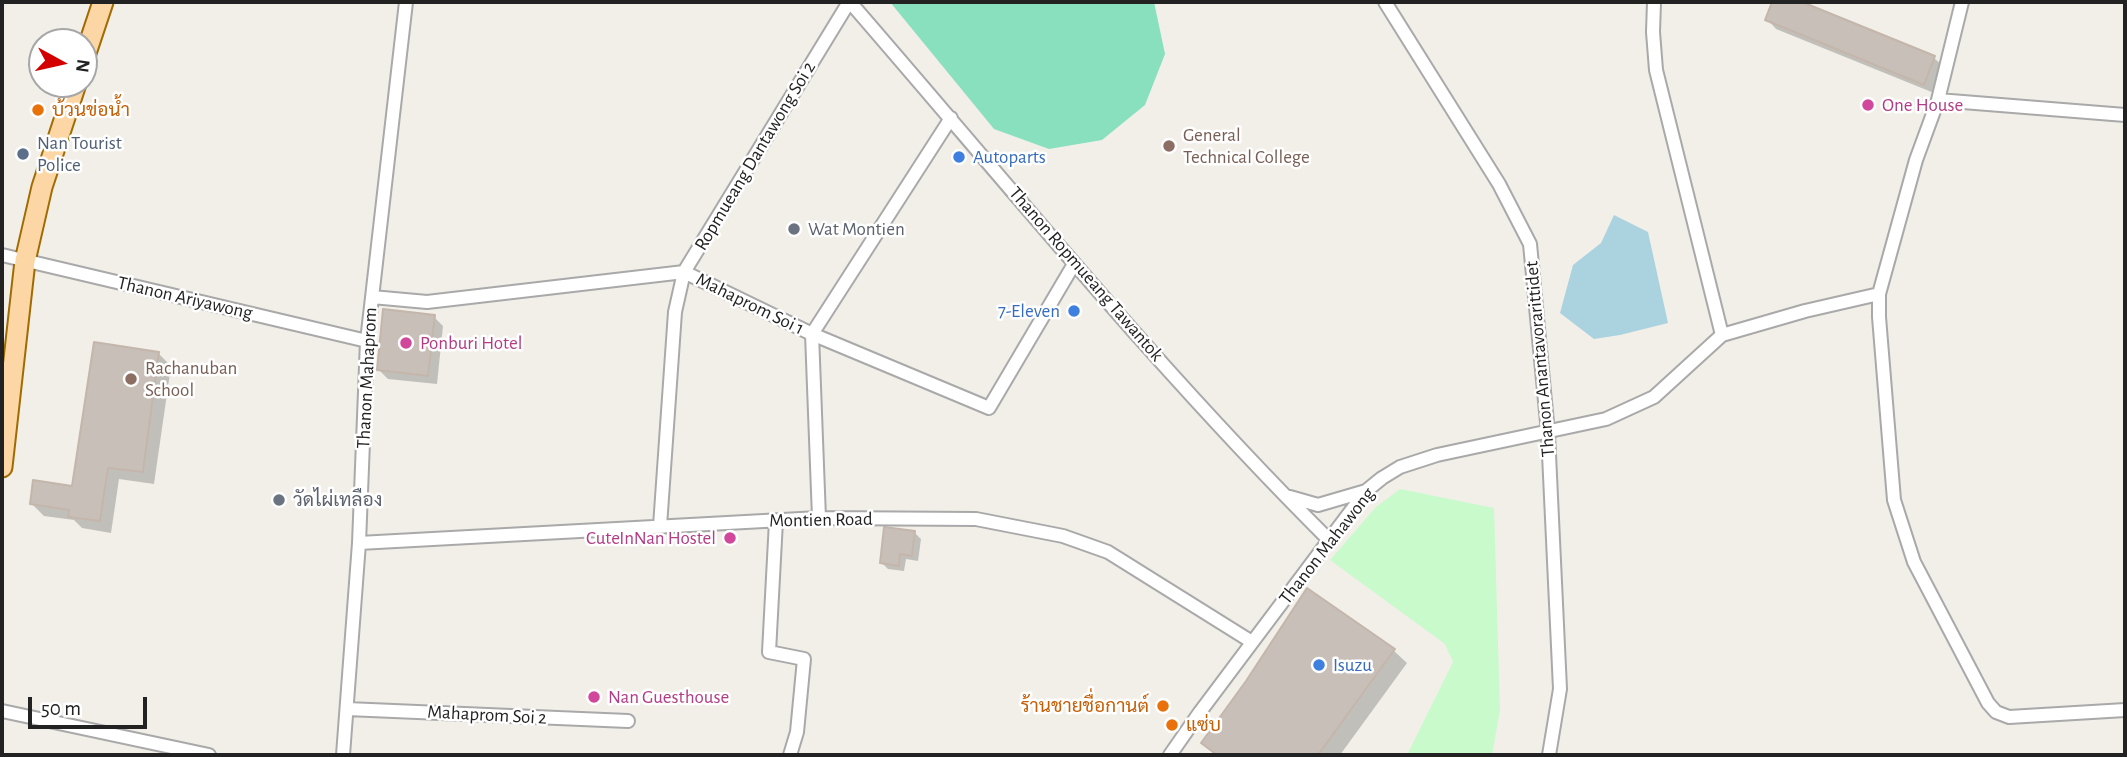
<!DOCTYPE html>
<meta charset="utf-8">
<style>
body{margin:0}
#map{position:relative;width:2127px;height:757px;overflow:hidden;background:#f2efe9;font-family:"Alegreya Sans",sans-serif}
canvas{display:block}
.frame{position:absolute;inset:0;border:4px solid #222;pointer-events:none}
.north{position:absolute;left:28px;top:28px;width:70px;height:70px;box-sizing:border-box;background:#fff;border:2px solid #a7a7a7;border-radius:50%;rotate:98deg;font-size:19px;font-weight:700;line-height:28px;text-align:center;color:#222}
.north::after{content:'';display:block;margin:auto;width:24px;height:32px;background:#d40000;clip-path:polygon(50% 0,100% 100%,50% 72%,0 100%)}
.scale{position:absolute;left:28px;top:697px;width:119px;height:32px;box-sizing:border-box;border:4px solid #222;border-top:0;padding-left:9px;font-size:21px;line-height:24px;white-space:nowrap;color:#222;-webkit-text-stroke:5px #fff;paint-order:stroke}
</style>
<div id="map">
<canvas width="2127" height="757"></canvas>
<div class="frame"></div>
<div class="north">N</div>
<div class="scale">50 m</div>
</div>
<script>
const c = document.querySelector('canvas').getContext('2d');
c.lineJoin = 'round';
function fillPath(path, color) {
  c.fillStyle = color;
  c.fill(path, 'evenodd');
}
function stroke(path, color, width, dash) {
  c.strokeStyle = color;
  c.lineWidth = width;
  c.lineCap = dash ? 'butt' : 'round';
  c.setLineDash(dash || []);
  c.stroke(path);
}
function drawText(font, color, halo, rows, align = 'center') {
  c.font = font + ' "Alegreya Sans",Sarabun,sans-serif';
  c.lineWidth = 5;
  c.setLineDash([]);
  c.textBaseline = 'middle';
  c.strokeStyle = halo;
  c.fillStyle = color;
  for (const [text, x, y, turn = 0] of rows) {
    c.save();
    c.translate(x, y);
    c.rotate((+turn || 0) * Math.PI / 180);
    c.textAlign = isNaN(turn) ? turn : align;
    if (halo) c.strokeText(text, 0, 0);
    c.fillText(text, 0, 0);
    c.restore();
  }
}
const park = new Path2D(`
 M 1400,489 L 1494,508 L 1500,710 L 1492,755 L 1407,755 L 1453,662 L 1445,644 L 1330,560 L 1376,507 Z`);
const pitch = new Path2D(`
 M 890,2 L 1154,2 L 1165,54 L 1145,105 L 1102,140 L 1049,149 L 994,129 Z`);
const water = new Path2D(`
 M 1614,215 L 1648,232 L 1668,323 L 1620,335 L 1594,339 L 1560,313 L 1573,265 L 1601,243 Z`);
const shadow = new Path2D(`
 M 1774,2 L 1797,2 L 1934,58 L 1944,67 L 1934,93 L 1776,29 L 1767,19 Z
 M 434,317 L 443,326 L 437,384 L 388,379 L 379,370 Z
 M 159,354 L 171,366 L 154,484 L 119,479 L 111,533 L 82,528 L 74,520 L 44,516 L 32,504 L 74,488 Z
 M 915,533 L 921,539 L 918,561 L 906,559 L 904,571 L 888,569 L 882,563 Z
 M 1308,591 L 1394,651 L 1407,663 L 1340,755 L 1215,755 L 1203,743 Z`);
const building = new Path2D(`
 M 1772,2 L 1802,2 L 1935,56 L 1924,85 L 1765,20 Z
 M 383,309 L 435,315 L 428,376 L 377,370 Z
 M 94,342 L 159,352 L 143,472 L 108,468 L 100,521 L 68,517 L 69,510 L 30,504 L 33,480 L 72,486 Z
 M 884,527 L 915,531 L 912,556 L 900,554 L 899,566 L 880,563 Z
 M 1307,588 L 1395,649 L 1318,755 L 1217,755 L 1201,743 L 1246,681 Z`);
const street = new Path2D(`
 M 850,2 C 1007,183 1159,371 1329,540
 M 1385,2 L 1499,184 L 1530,244 L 1548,433 L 1560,689 L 1549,755
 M 1654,2 L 1653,32 L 1656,70 L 1722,335
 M 1962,2 L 1938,100 L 1916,160 L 1879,294 L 1879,317 L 1894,500 L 1914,562 L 1988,703 L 1996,712 L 2009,717 L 2125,710
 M 1938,100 L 2125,115
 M 2,255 L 367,341
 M 372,297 L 427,302 L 684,272 L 812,334 L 989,408 L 1074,264
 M 1290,497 L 1318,505 L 1366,491
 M 819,518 L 812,334 L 951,118
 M 776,521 L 769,652 L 804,659 L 797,732 L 790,755
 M 660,526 L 675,312 L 684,272 L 849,2
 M 359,543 L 819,518 L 976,519 L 1063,536 L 1108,552 L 1252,642
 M 347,709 L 628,721
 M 2,711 L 209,755
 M 343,755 L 359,543 L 367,341 L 406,2
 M 1170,755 L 1200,712 L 1329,540 L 1366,491 L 1382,478 L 1400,467 L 1437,455 L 1606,419 L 1654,397 L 1722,335 L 1805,311 L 1879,294`);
const primary = new Path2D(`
 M 84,59 L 103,2
 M 2,467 L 25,261 L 42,187 L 76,84`);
const markers = [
 [1868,105,7,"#d1479c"],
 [38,110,7,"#e8710a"],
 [1169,146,7,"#8d6e63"],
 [23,154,7,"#5c6f8a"],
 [959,157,7,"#3f7fe0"],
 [794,229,7,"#6b7280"],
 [1074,311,7,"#3f7fe0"],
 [406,343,7,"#d1479c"],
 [131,379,7,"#8d6e63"],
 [279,500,7,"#6b7280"],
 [730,538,7,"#d1479c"],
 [1319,665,7,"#3f7fe0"],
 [594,697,7,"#d1479c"],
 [1163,706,7,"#e8710a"],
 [1172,725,7,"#e8710a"]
];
const hotelNames = [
 ["One House",1882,105],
 ["Ponburi Hotel",420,343],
 ["CuteInNan Hostel",716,538,"right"],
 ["Nan Guesthouse",608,697]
];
const foodNames = [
 ["บ้วนข่อน้ำ",52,110],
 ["ร้านชายชื่อกานต์",1149,706,"right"],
 ["แซ่บ",1186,725]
];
const educationNames = [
 ["General",1183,135],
 ["Technical College",1183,157],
 ["Rachanuban",145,368],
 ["School",145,390]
];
const serviceNames = [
 ["Nan Tourist",37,143],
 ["Police",37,165]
];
const streetNames = [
 ["Ropmueang Dantawong Soi 2",755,156,-59],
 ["Thanon Ropmueang Tawantok",1086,274,49],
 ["Thanon Ariyawong",185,298,13],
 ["Mahaprom Soi 1",750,304,26],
 ["Thanon Anantavorarittidet",1540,359,-95],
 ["Thanon Mahaprom",367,378,-87],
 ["Montien Road",821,520,-1],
 ["Thanon Mahawong",1327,546,-52],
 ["Mahaprom Soi 2",487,715,3]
];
const shopNames = [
 ["Autoparts",973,157],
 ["7-Eleven",1060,311,"right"],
 ["Isuzu",1333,665]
];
const worshipNames = [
 ["Wat Montien",808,229],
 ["วัดไผ่เทลือง",293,500]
];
fillPath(park, '#c8facc');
fillPath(pitch, '#88e0be');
fillPath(water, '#aad3df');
fillPath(shadow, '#0003');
fillPath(building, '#c7bfb8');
stroke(building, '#c4b6ab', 2);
stroke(street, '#a9a9a9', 16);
stroke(primary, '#a06b00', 23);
stroke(street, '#fff', 12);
stroke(primary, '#fcd6a4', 19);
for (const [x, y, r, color] of markers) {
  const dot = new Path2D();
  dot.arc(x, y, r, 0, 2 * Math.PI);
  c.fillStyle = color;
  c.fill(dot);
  stroke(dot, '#fff', 2.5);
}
drawText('19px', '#b23c85', '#fff', hotelNames, 'left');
drawText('19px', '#c56008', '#fff', foodNames, 'left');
drawText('19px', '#785e54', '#fff', educationNames, 'left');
drawText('19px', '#4e5e75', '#fff', serviceNames, 'left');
drawText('19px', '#222', '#fff', streetNames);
drawText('19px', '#366cbe', '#fff', shopNames, 'left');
drawText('19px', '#5b616d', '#fff', worshipNames, 'left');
</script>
